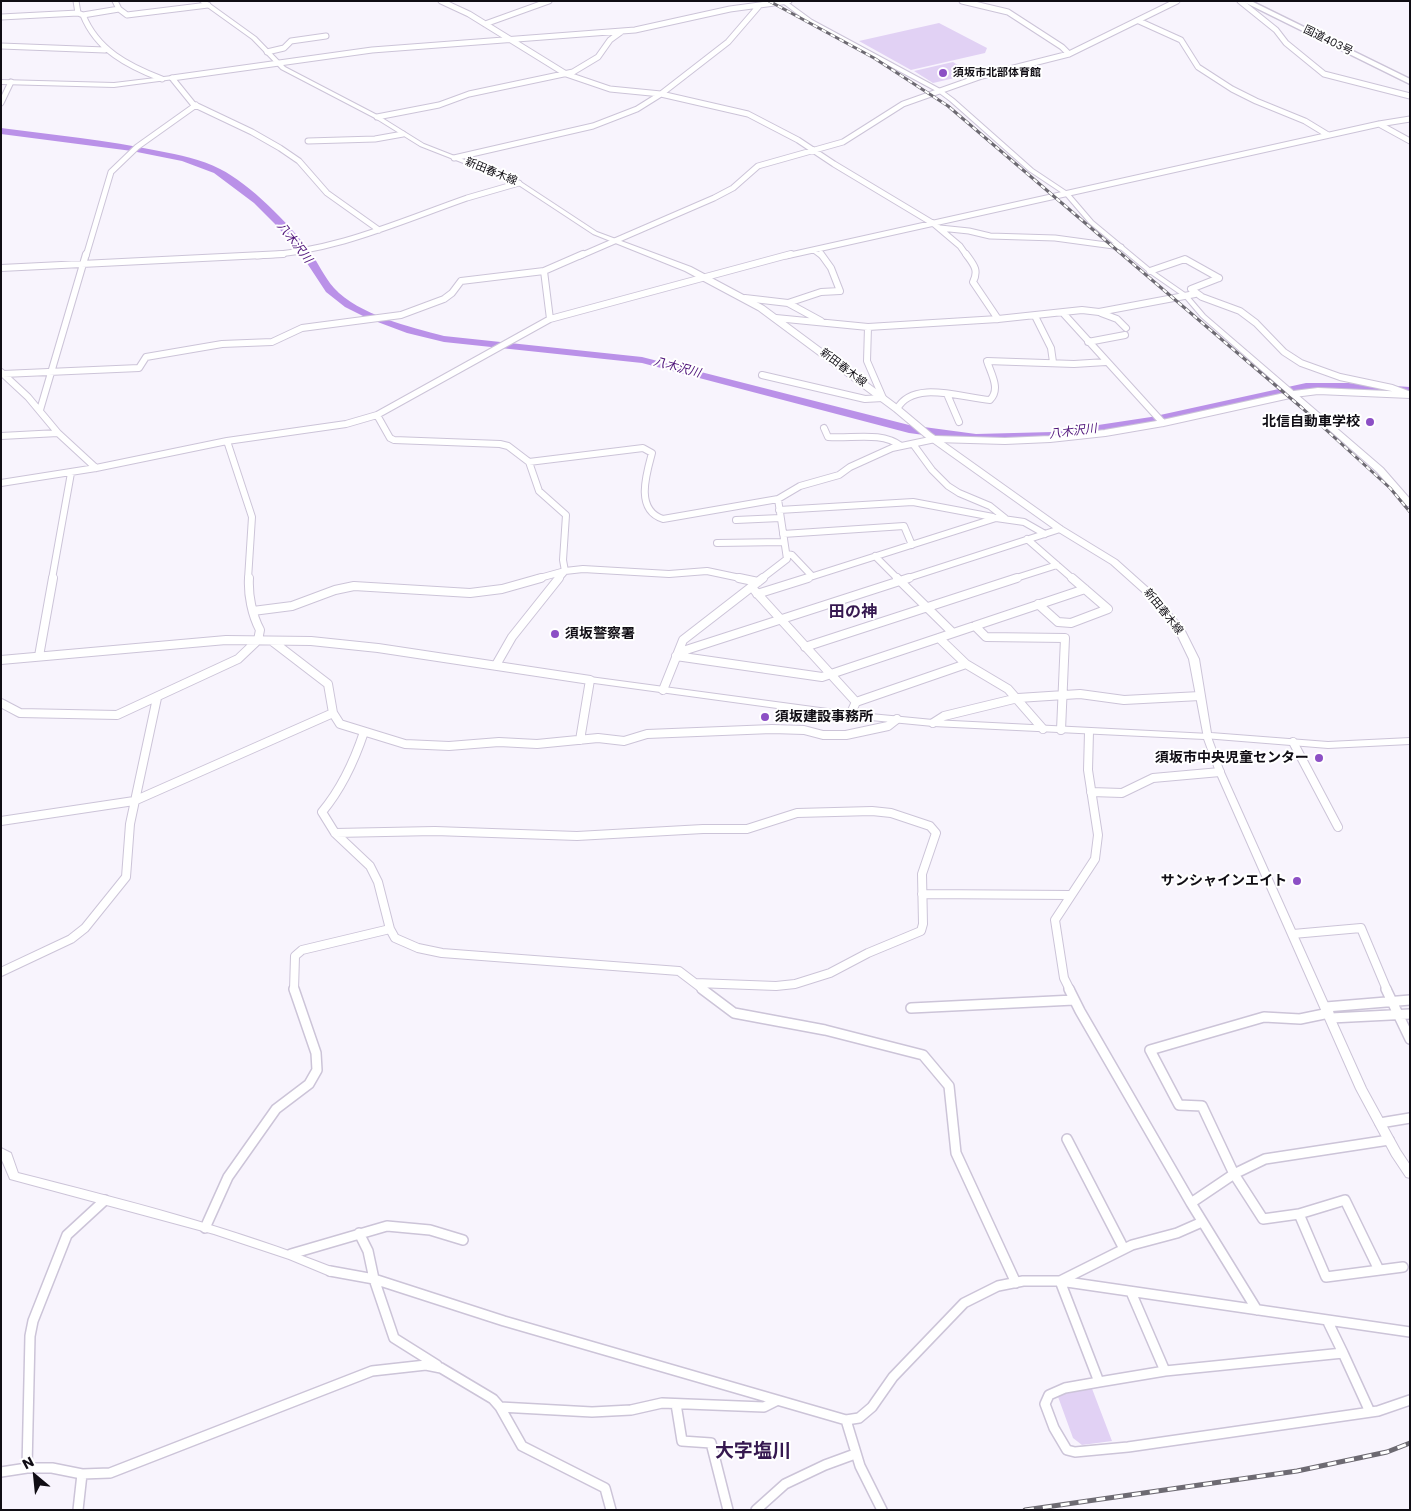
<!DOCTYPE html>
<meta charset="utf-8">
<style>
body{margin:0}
#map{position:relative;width:1411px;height:1511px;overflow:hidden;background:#f8f4fd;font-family:Poppins,sans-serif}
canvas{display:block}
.frame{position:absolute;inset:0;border:2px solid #100d14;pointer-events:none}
.north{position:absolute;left:10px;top:1451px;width:50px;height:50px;-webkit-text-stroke:4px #fff;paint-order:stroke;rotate:332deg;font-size:14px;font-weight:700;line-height:20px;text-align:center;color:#100d14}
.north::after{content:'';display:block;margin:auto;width:18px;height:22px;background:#100d14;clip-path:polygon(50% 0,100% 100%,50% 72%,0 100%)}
</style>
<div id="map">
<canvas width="1411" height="1511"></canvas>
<div class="frame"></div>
<div class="north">N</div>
</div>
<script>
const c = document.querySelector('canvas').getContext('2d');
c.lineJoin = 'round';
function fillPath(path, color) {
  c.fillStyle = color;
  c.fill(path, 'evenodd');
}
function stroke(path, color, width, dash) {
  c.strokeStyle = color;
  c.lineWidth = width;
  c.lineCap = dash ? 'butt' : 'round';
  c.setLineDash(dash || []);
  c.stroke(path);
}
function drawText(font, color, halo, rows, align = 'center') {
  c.font = font + ' Poppins,"Noto Sans JP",sans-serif';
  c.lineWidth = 4;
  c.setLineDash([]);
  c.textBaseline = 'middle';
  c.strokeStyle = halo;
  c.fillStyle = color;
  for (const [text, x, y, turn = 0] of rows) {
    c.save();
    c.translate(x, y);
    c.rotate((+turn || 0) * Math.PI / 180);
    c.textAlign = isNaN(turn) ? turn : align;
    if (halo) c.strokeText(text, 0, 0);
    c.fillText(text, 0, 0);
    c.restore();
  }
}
const green = new Path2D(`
 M 939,23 L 987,48 L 985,53 L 911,70 L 859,41 Z
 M 953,62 L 972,74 L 933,83 L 914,71 Z
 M 1091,1386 L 1112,1441 L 1082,1445 L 1073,1438 L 1057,1394 Z`);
const river = new Path2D(`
 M 1,128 C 54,135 107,140 159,151 C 179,155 201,159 220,169 C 250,184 288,223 309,250 C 318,262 324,277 334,288 C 359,315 410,327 444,336 L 642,357 L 909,425 L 976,434 L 1052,432 L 1151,417 L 1306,383 L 1348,383 L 1410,387 L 1410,395 L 1348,391 L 1306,391 L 1151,425 L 1052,440 L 976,442 L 909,433 L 642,363 L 444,342 L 407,333 L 367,318 L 345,307 L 326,292 L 301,254 L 276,225 L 254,203 L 214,173 L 182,161 L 132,151 L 1,134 Z`);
const minorFar3 = new Path2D(`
 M 76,1 L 78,13
 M 115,1 L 119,9 L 127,15 L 208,5
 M 441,1 L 469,14 L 566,74 L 610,89 L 661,94 L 748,114 L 798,140 L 834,164 L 934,224 L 960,246 L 967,256
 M 962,1 L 1008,12 L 1062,47 L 1069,54
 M 1240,1 L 1276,30 L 1286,43 L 1324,74 L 1410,96
 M 83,15 C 97,50 128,66 162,79
 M 1,17 L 78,13 L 83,15 L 119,9
 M 1139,21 L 1181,40 L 1198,67 L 1232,89 L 1256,101 L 1305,121 L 1328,135
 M 485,24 L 549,1
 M 1,46 L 105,50
 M 267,52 L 284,48 L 291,41 L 326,36
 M 172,78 L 372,50 L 635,30 L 730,9 L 789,1
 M 172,78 L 193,104 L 252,132 L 280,148 L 299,161 L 327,193 L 379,230
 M 1,103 L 11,82
 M 377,117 L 439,105 L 469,94 L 573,72 L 598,57 L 610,40 L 621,32
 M 1379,124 L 1410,141
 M 308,141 L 375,139 L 403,134
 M 454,158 L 593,126 L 637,109 L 661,94 L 728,42 L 759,6
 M 940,228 L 969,231 L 990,236 L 1055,238 L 1121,247
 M 814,250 L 822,256
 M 86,256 L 111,172 L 137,147 L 196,105
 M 257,256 C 334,252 396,223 467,198 C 484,193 502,188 519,183
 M 580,256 L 714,198 L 733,188 L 758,166 L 843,142 L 903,104 L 982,76 L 1069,54 L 1177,1
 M 786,256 L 1379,124 L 1410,119`);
const minorFar2 = new Path2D(`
 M 966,254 C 974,265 979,270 973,282 L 998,319
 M 1,268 L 283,254
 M 1150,271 L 1185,259 L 1219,278
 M 1219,278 L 1191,289 L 1202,297 L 1240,311 L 1256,323 L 1284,352 L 1301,363 L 1340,377 L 1392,388 L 1408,394
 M 745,298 L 788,303 L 821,321
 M 788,303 L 821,292 L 840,291 L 831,268 L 821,254
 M 1063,313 L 1163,423
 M 1101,313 L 1117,319 L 1126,328
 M 1035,316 L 1051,348 L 1053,362
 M 776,318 L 868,327 L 998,319 L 1082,310 L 1099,312 L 1195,294
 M 550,319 L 544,271 L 583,254
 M 1088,342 L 1125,335
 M 1,372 L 28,397 L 58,433 L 96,468
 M 3,374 L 139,368 L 146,357 L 222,344 L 272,342 L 302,328 L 401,315 L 444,299 L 452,293 L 461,281 L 544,271
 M 762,375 L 865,399 L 883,398 L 867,361 L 868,327
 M 947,394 L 959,422
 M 897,409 C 913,379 962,398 990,400 C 1001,389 991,374 987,361 L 1074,364 L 1106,362
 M 40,410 L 86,254
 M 377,415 L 390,438 L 394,440 L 500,444 L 508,446 L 529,462 L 539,491 L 566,515 L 563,560 L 565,571
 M 824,428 L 828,437 C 852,439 881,431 901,446
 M 1,436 L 58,433
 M 227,441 L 252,517 L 248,579
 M 913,444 L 932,470 L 948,486 L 959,493 L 990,506 L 1005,518
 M 529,462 L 643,448 L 652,453 C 646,475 635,510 663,519 L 778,499 L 800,486 L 839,475 L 850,467 L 892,448 L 935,439 L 1005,441 L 1050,439 L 1105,433 L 1163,423 L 1294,394 L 1318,391 L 1410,395
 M 1,483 L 96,468 L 227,441 L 346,424 L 377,415 L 550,319 L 791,254
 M 779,510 L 913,502 L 993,517
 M 736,520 L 780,518
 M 783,534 L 904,526 L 912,545
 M 1027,539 L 1073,579
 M 717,543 L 784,542
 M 787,554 L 792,555 L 812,576
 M 875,556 L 898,579
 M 52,579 L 71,473
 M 536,579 L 565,571 L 583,569 L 669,574 L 707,571 L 745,579
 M 558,579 L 565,571
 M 761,579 L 787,559 L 778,499
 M 804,579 L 996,518 L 1024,522 L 1045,534
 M 905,579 L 1060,529
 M 1013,579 L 1057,565`);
const minorFar1 = new Path2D(`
 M 739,578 L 758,582
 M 897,578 L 953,633
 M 755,591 L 856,702
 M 757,594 L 808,578
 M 1038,604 L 1058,622 L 1071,623 L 1108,609 L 1072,578
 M 253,611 L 292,606 L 335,590 L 354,586 L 470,593 L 502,589 L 541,578
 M 975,626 L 986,637 L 1065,638 L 1061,730
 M 272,641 L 328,684 L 333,713 L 340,724 L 405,744 L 449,746 L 499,742 L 537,744 L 598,738 L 624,741 L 647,734 L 772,729 L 804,730 L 823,735 L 846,735 L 888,726 L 897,719
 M 805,647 L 1017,578
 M 39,656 L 53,578
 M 676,656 L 822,677 L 1085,589
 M 676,656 L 686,650 L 909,578
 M 1,660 L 226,640 L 311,641 L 378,648 L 590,680 L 580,740
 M 966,664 L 1008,689 L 1043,729
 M 496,665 L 512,637 L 559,578
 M 663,690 L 683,640 L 763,578
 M 1,703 L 20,713 L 117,715 L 238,659 L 258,640 L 260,630 C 252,615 248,595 249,578
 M 850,715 L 856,702 L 966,664 L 939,638
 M 933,723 L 944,716 L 1018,698 L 1080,694 L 1124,700 L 1200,696
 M 364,732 C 354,762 342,788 322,812 L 335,833 L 370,866 L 378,882 L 390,929 L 395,938 L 418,948 L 442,953 L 679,971 L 704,990
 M 1293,742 L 1338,827
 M 1091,792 L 1122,793 L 1153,778 L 1220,772
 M 1,821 L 134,801 L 333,713
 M 335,833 L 435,831 L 577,836 L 703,829 L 747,829 L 797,813 L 872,811 L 891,813 L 930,826 L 936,833 L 922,874 L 923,924 L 921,931 L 868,953 L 830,973 L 795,984 L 776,986 L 696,983
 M 922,894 L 1070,895
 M 1293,934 L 1361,928 L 1387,990
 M 1,972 L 71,939 L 85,928 L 126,877 L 130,824 L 157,698
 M 294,990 L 295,956 L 302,950 L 390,929
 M 1070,990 L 1064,978 L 1055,920 L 1095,859 L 1098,835 L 1088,770 L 1089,732`);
const minor = new Path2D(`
 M 702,989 L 734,1013 L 825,1030 L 923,1055 L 949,1086 L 956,1153 L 1016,1283
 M 1069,989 L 1080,1011 L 1191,1203 L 1257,1310
 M 1386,989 L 1410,1039
 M 1326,1007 L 1410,1000
 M 911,1008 L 1074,1000
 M 1329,1013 L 1300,1019 L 1264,1017 L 1150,1050 L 1179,1105 L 1202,1106 L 1234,1174 L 1265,1159 L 1389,1140
 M 1331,1018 L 1410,1014
 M 1380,1123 L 1410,1118
 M 1067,1139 L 1124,1249
 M 1191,1203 L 1234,1174 L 1263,1219 L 1299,1214 L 1326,1277 L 1403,1267
 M 1299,1214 L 1345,1200 L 1379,1270
 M 205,1228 L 228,1177 L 276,1109 L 309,1084 L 317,1070 L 316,1053 L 294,989
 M 359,1233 L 368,1251 L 374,1279 L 394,1338 L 437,1365
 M 291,1254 L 387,1226 L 430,1230 L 463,1240
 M 330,1271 L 374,1279 L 504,1321 L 846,1420 L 859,1418 L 872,1407 L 893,1377 L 964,1303 L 998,1286 L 1023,1281 L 1060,1281 L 1410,1332
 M 1060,1281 L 1099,1382 L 1065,1388 L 1049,1395 L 1045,1404 L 1054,1428 L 1067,1450 L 1075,1452 L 1128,1447 L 1378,1411 L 1410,1400
 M 1060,1281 L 1132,1245 L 1177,1233 L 1202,1222
 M 1131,1292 L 1165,1371
 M 1343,1353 L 1370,1412
 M 1099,1382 L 1165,1371 L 1343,1353 L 1327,1320
 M 676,1404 L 682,1441 L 711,1443 L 728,1510
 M 500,1407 L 522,1446 L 605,1488 L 611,1510
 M 846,1420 L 860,1466 L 882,1510
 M 27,1468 L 30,1336 L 33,1321 L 67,1235 L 105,1200
 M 1,1472 L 27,1468 L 52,1468 L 82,1474 L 110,1473 L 372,1371 L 426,1365 L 441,1368 L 493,1399 L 500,1407 L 592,1412 L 631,1410 L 662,1403 L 764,1407 L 776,1401
 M 78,1510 L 82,1474
 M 756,1510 L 785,1484 L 825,1465 L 855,1454`);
const tertiary = new Path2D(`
 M 780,1 L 786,1 L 812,20 L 942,90 L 954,99 L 1033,169 L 1069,193 L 1093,221 L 1152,270 L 1188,295 L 1205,315 L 1383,468 L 1410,499 L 1410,506 L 1407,506 L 1377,472 L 1201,317 L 1184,297 L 1148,272 L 1089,223 L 1065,195 L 1029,171 L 950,101 L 938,92 L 808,22 Z
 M 172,76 L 175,78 L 174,79 L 114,87 L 1,84 L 1,80 L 114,83 Z
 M 590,677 L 850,712 L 933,720 L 1210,734 L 1224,772 L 1366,1088 L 1400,1150 L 1410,1165 L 1410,1178 L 1406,1177 L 1392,1156 L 1356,1089 L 1216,772 L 1204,739 L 933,726 L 850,718 L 587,682 L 586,680 Z
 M 1,1148 L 11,1153 L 18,1173 C 125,1200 231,1227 334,1268 L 336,1271 L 334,1274 L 330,1276 L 289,1259 L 214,1234 L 10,1179 L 1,1158 Z`);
const secondary = new Path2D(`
 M 199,1 L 206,1 L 256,37 L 285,67 L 379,116 L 424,144 L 521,182 L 597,232 L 691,267 L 764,306 L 900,407 L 931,433 L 1063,527 L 1117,560 L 1155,594 L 1184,629 L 1199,659 L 1211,733 L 1328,742 L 1410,738 L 1410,744 L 1328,748 L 1204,738 L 1189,659 L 1175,630 L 1149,598 L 1111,564 L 1057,531 L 925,437 L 894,411 L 758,310 L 685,271 L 593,234 L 517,184 L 420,146 L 375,118 L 281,69 L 252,39 Z`);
const trunk = new Path2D(`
 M 1242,1 L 1251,1 L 1410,79 L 1410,84 Z`);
const railFar1 = new Path2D(`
 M 769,1 L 874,58 L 948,106 L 1302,408 L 1390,488 L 1410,512`);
const rail = new Path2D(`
 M 1025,1510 L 1297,1471 L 1387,1452 L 1410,1443`);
const markers = [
 [943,73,5,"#8c4fc5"],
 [1370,422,5,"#8c4fc5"],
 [555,634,5,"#8c4fc5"],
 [765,717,5,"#8c4fc5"],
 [1319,758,5,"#8c4fc5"],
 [1297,881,5,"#8c4fc5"]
];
const farStreetnames = [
 ["国道403号",1328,41,26],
 ["新田春木線",491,172,22],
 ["新田春木線",843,368,37],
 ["新田春木線",1163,612,51]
];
const farPoinames = [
 ["須坂市北部体育館",953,73]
];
const farWaternames = [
 ["八木沢川",294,243,52],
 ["八木沢川",677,368,15],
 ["八木沢川",1073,432,-7]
];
const poiNames = [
 ["北信自動車学校",1360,422],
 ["須坂警察署",565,634,"left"],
 ["須坂建設事務所",775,717,"left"],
 ["須坂市中央児童センター",1309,758],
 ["サンシャインエイト",1287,881]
];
const quarterNames = [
 ["田の神",853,613]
];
const nearQuarternames = [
 ["大字塩川",753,1452]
];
fillPath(green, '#e1d1f4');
fillPath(river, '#ba91e8');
stroke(minorFar3, '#ccc4d8', 7);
stroke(minorFar2, '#ccc4d8', 8);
stroke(minorFar1, '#ccc4d8', 10);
stroke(minor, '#ccc4d8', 12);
stroke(tertiary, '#ccc4d8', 2);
stroke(secondary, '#ccc4d8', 2);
stroke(trunk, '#ccc4d8', 3);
stroke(minorFar3, '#fff', 5);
stroke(minorFar2, '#fff', 6);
stroke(minorFar1, '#fff', 8);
stroke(minor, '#fff', 9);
fillPath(tertiary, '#fff');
fillPath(secondary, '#fff');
fillPath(trunk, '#fff');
stroke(railFar1, '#6d6a72', 3);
stroke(rail, '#6d6a72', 5);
stroke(railFar1, '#fff', 2, [5]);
stroke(rail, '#fff', 3, [9]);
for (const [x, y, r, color] of markers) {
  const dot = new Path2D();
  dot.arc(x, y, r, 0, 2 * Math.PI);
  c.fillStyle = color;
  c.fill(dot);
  stroke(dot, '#fff', 2);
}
drawText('11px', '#100d14', '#fff', farStreetnames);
drawText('bold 11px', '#100d14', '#fff', farPoinames, 'left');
drawText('italic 12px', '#4f147a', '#fff', farWaternames);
drawText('bold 14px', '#100d14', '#fff', poiNames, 'right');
drawText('bold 16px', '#361850', '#fff', quarterNames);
drawText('bold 19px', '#361850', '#fff', nearQuarternames);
</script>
